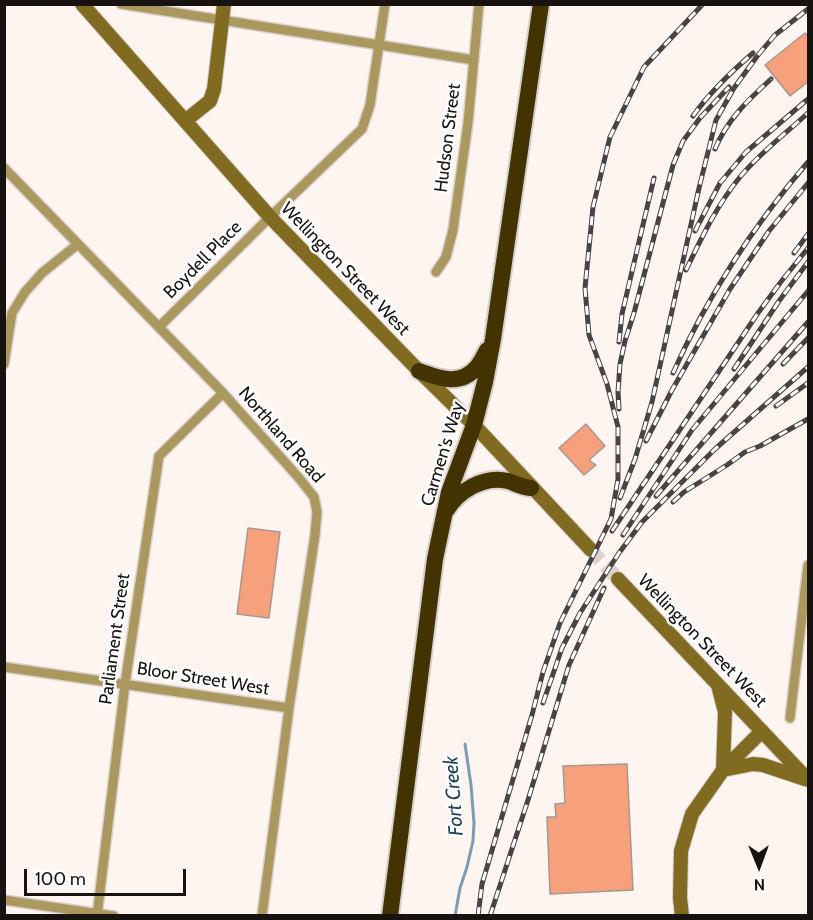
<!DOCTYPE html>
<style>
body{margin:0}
#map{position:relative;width:813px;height:920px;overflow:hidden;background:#fef4f0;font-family:Cabin,sans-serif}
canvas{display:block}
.frame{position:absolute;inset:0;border:6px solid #181311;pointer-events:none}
.north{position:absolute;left:729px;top:836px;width:60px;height:60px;-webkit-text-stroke:4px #fff;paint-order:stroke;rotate:179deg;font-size:16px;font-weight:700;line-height:24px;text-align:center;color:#181311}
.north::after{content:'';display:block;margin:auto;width:21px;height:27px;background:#181311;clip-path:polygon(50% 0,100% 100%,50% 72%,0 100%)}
.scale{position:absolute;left:24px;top:869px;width:162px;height:27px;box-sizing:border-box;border:3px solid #181311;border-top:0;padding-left:8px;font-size:18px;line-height:21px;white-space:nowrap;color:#181311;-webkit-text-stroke:4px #fff;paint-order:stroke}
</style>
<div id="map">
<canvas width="813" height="920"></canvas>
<div class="frame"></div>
<div class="north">N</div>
<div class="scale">100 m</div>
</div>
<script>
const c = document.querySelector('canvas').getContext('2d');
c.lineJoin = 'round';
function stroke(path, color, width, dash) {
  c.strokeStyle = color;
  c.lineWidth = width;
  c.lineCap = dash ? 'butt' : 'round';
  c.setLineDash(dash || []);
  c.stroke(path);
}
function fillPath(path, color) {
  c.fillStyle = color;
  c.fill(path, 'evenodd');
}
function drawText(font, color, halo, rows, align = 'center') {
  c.font = font + ' Cabin,sans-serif';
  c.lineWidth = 5;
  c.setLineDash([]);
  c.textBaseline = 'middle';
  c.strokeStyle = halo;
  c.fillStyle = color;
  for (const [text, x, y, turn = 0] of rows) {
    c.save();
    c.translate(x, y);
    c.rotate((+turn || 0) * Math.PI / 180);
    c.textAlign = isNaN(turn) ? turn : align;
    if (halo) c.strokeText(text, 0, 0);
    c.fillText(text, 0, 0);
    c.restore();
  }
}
const stream = new Path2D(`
 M 455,916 L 460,888 L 467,867 L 473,841 L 474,823 L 471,785 L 465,744`);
const building = new Path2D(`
 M 805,33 L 808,37 L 808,82 L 790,96 L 765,65 Z
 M 586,424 L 605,446 L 589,460 L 596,465 L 584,475 L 559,448 Z
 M 248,528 L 280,532 L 269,618 L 237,614 Z
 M 627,764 L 633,890 L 550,894 L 547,817 L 556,817 L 555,804 L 565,803 L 563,766 Z`);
const secondaryTunnel = new Path2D(`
 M 591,550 L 618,579`);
const street = new Path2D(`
 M 121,4 L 474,60
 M 4,168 L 223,393 L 299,478 L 314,497 L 317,512 L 315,535 L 289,708 L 262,916
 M 436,272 L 446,257 L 453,230 L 468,123 L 479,4
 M 159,327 L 270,217 L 362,129 L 370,105 L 385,4
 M 4,364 L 12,313 L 25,292 L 42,273 L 78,244
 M 4,667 L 289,708
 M 790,718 L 808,565
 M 4,900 L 114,916
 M 97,916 L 125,684 L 159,456 L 223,393`);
const secondary = new Path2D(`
 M 82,4 L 270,217 L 419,371 L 474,425 L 591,550
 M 185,121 L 210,101 L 214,89 L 224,4
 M 618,579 L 808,780
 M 718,685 L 725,712 L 723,770
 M 723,770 L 753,764 L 763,765 L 805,779
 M 682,916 L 680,898 L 681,851 L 692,814 L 723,770 L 762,731`);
const highway = new Path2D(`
 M 419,371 C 439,378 460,387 477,367 C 481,362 484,356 487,350
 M 446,511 C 458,491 484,475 508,481 C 517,484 521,487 531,488
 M 390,916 L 435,559 L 449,492 L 474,425 L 485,382 L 493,339 L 541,4`);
const rail = new Path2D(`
 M 693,116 C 710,92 731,72 753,53
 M 715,149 C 727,120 748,100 771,79
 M 695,231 L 720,183 L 746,152 L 808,99
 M 794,253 L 808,234
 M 686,270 C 702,237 717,205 740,177 C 760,153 785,134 808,113
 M 619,342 L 622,314 L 654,178
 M 783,364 L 808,338
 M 734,369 L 779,301 L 808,262
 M 673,373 C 707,297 754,225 808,162
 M 776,406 L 808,383
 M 619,409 L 618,392 L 620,364 L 625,341 L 634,313 L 673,165 L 683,141 L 700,118 L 729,87
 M 646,441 L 672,390 L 730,289 L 769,231 L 808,183
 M 656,496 L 808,322
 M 620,498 L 635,459 L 652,402 L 699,188 L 716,120 L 734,88 L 758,55 L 775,35 L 808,9
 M 673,502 L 684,492 L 727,465 L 745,452 L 760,446 L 808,419
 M 612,531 L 758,313 L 780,283 L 808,248
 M 623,535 L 692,430 L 808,291
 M 543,703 L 562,648 L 580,613 L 619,553 L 642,522 L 715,449 L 808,367
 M 478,916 L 482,884 L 532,715 L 543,672 L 560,623 L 611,519 L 618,479 L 618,427 L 607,384 L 589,335 L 585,288 L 593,207 L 610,137 L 644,67 L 703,4
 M 490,916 L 528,800 L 569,665 L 604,588`);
const streetNames = [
 ["Hudson Street",448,138,-83],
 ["Boydell Place",203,260,-45],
 ["Wellington Street West",345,269,46],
 ["Northland Road",281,435,49],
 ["Carmen's Way",443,454,-73],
 ["Parliament Street",115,639,-82],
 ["Wellington Street West",702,641,46],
 ["Bloor Street West",203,679,9]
];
const waterNames = [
 ["Fort Creek",454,796,-94]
];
stroke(stream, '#7b9cb3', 3);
fillPath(building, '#f7a17c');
stroke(building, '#a69791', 1.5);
stroke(secondaryTunnel, '#dcd2cf', 14, [14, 7]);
stroke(street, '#d9d0cc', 12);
stroke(secondary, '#d9d0cc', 16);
stroke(highway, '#d9d0cc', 20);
stroke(street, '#ab985f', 9);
stroke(secondary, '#816b21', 14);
stroke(highway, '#423300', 16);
stroke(rail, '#494341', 5);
stroke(rail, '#fff', 3, [9]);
drawText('18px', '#181311', '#fff', streetNames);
drawText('italic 20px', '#20445b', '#fff', waterNames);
</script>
